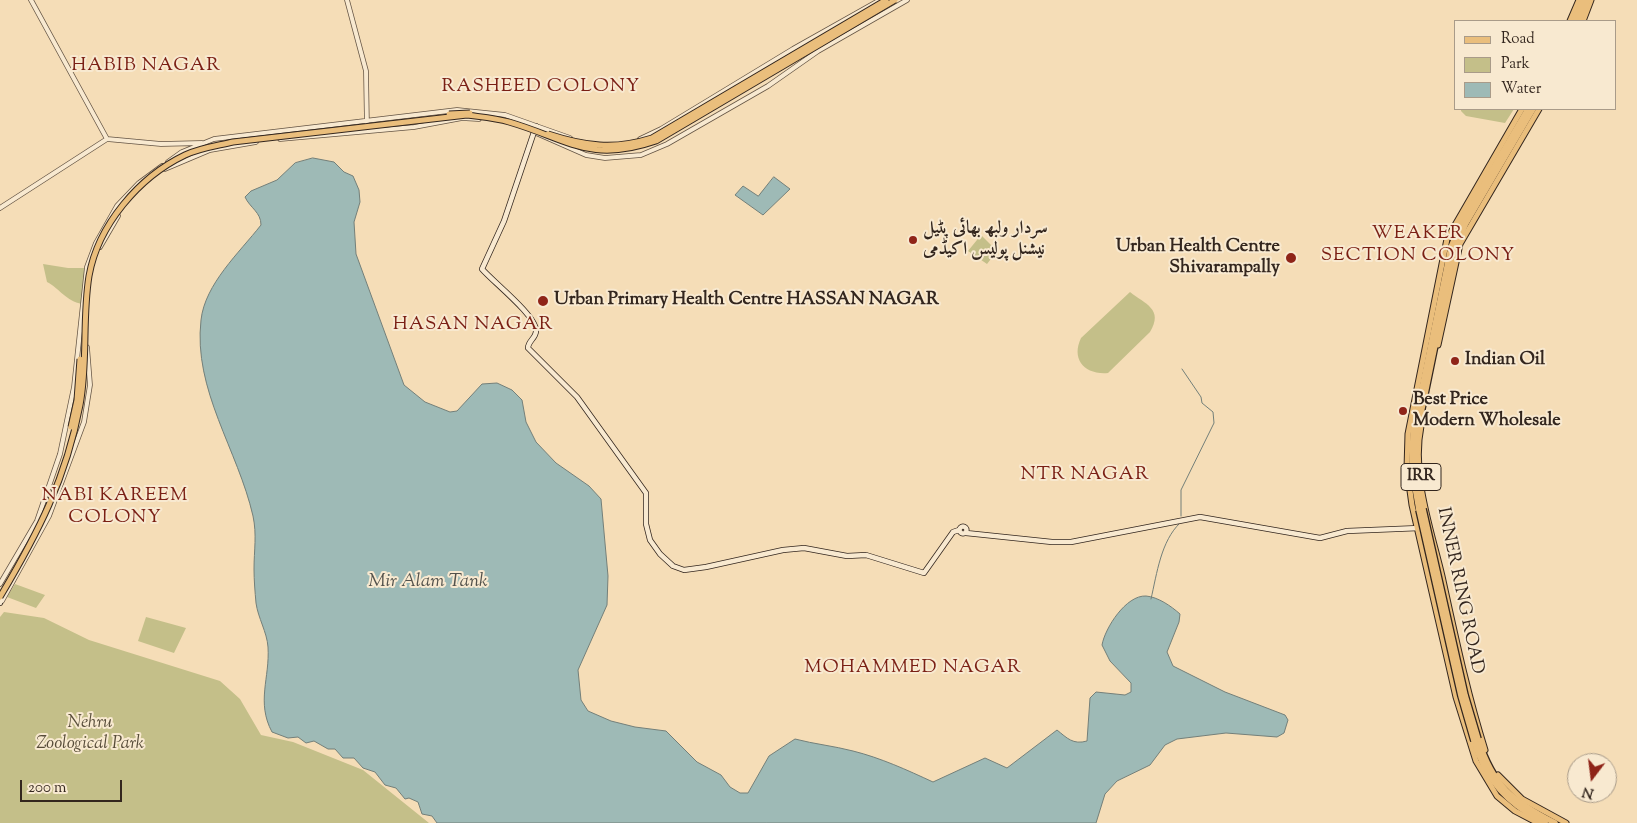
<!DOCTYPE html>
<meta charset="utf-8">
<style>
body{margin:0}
#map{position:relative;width:1637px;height:823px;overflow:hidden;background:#f5ddb7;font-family:"Sorts Mill Goudy",serif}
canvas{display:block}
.legend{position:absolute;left:1454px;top:20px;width:162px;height:90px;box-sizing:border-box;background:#f8e9d0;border:1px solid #a99b89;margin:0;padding:6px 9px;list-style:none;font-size:15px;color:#33261e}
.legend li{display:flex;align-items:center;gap:10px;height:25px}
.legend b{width:25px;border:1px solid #a99b89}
.north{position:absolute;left:1567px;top:753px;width:50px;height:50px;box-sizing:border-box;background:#f8e9d0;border:1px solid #a99b89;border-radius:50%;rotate:195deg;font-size:14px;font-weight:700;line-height:20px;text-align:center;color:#33261e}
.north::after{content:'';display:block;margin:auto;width:18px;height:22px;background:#8f2418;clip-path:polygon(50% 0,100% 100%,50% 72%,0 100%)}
.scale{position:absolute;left:20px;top:780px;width:102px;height:22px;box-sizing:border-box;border:2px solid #33261e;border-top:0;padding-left:6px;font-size:15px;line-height:18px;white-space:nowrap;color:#33261e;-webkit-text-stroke:4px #f8e9d0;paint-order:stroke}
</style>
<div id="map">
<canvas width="1637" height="823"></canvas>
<ul class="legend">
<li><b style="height:6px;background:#eabe7c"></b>Road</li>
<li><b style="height:14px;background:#c4bf89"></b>Park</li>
<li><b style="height:14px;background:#9ebab6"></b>Water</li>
</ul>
<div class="north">N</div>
<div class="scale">200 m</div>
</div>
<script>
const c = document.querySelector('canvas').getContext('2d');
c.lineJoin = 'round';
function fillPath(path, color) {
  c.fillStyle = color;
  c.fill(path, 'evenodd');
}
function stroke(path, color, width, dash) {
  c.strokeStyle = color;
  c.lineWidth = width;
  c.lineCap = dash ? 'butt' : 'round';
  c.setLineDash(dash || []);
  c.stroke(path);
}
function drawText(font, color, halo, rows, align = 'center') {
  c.font = font + ' "Sorts Mill Goudy",Amiri,serif';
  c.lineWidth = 4;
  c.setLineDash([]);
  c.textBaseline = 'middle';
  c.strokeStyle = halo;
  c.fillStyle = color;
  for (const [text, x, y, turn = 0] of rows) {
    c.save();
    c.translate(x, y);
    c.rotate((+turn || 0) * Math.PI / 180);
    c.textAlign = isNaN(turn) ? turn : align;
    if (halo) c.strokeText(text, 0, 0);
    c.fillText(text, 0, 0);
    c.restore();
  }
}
const green = new Path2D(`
 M 1461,109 L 1514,109 L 1505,123 L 1466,116 L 1461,111 Z
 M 981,235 L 997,251 L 987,264 L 968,251 Z
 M 43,264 L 68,268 L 85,268 L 82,304 C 66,301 60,289 47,282 Z
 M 1130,292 C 1145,304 1164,309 1150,332 L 1108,373 C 1084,375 1071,359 1081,338 Z
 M 15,584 L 45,595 L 36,608 L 7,597 Z
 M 4,612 L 44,618 L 89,640 L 220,681 L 240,699 L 261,735 L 293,742 L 363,770 L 429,823 L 0,823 L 0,617 Z
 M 146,617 L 186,628 L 174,653 L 138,641 Z`);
const water = new Path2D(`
 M 313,158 L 334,162 L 344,172 L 353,176 L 359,190 L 360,202 L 354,222 L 356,254 L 404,385 L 425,402 L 450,412 L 457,411 L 482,384 L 497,383 L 512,390 L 522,400 L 526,422 L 536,442 L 556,463 L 589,486 L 601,499 L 608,576 L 607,605 L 578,670 L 581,700 L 588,711 L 611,721 L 635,727 L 666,731 L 697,762 L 721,775 L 730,787 L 740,793 L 748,793 L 769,756 L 795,739 C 814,744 834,746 853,751 C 881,758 907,770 933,782 L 985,758 L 1007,768 L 1057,730 C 1067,738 1073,745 1087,741 L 1090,698 L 1096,692 L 1125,695 L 1131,692 L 1131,683 L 1110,661 L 1102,645 C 1105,628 1126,595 1146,596 C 1158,597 1171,606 1180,614 L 1179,622 L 1167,652 L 1173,666 L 1225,692 L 1285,715 L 1288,720 L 1284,733 L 1277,737 L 1226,733 L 1177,739 L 1165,745 L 1150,765 L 1117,781 L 1105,794 L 1096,823 L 437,823 L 432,816 L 422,814 L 418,802 L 409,798 L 405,799 L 396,788 L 385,785 L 375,772 L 363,768 L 354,758 L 343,758 L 335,749 L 328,749 L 314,741 L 306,743 L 298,737 L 288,738 L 272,732 C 256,702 270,678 268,647 C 267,632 258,618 256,603 C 255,592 254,580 254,569 C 254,550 257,535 253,516 C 238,450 193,390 201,320 C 205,284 239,253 261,225 C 261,212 250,208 245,197 L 251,191 L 277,180 L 295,163 Z
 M 774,177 L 790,189 L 763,215 L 735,195 L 743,186 L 758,196 Z`);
const stream = new Path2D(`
 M 1181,516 L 1181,490 L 1214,423 L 1213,412 L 1202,403 L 1201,397 L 1182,369
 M 1151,599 C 1157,573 1161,541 1180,523`);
const tertiary = new Path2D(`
 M 31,0 L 107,139
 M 347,0 L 366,71 L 367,129
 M 536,133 L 586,155 L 605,158 L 641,155 L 667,144 L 768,86 L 818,51 L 907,0
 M 280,139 L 414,127 L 462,118 L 479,119
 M 640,139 L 661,129 L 793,49 L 880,0
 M 168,162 L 182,152 L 214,139 L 457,110 L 505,115 L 570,138
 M 165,169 L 210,150 L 256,142
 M 0,208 L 107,139 L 161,144 L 202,143
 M 100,247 L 118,216
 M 0,584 L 37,521 L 60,454 L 74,387 L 87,267 L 96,243 L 117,206 L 139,183 L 162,166
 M 2,601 L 49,516 L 84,422 L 90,385 L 87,347`);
const secondary = new Path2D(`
 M 536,126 L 504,221 L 482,269 C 492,281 537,316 536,331 C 536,338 528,341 528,348 L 577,397 L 646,493 L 646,524 L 650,540 L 660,554 L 673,566 L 684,570 L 706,567 L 783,550 L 804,548 L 847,556 L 866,555 L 924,573 L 953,532 L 959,530
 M959.5 530a3.5 3.5 0 1 1 7 0a3.5 3.5 0 1 1-7 0Z
 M 966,533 L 1052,542 L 1071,542 L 1200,517 L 1320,538 L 1347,531 L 1420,528
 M 0,600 L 0,603`);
const primary = new Path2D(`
 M 1570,21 L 1579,0
 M 1583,21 L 1591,0
 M 1522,109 L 1447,239 L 1408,434 L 1407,469 L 1412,505 L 1456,697 L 1476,761 L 1497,796 L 1515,811 L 1538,823
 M 1438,345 L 1460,244 L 1539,109
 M 1421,426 C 1411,475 1431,529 1442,576 C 1455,635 1467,693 1485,750
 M 1498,775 L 1522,799 L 1566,823`);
const motorway = new Path2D(`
 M 1574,21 L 1583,0
 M 1579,21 L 1588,0
 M 1423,509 L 1416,470 L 1417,433 L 1455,248 L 1466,223 L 1533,109
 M 1419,510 L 1412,470 L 1413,432 L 1451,247 L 1462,221 L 1528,109
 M 1478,739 C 1493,786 1512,801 1555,823
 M 1474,741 C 1486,781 1508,804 1545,823`);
const trunkBridge = new Path2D(`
 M 449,114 L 470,113
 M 548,134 C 585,146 614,150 652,138 L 886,0
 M 71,427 L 77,400 L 80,359
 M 0,597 C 38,533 66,479 80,405 C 88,363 82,319 89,276 C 98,225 139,177 185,155 C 200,148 216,146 233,142 L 467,115 C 481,117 495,118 509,122 C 568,139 589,164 656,141 L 895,0`);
const motorwayBridge = new Path2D(`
 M 1423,509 L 1465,695 L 1478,739
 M 1419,510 L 1461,696 L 1474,741`);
const markers = [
 [913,240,5,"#8f2418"],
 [1291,258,6,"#8f2418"],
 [543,301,6,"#8f2418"],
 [1455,361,5,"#8f2418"],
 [1403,411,5,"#8f2418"]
];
const shields = [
 [1421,477,40]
];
const shieldNames = [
 ["IRR",1421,477]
];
const poiNames = [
 ["سردار ولبھ بھائی پٹیل",923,230],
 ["نیشنل پولیس اکیڈمی",923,251],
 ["Urban Health Centre",1280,248,"right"],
 ["Shivarampally",1280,269,"right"],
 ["Urban Primary Health Centre HASSAN NAGAR",554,301],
 ["Indian Oil",1465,361],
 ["Best Price",1413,401],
 ["Modern Wholesale",1413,422]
];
const streetNames = [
 ["INNER RING ROAD",1459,591,78]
];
const parkNames = [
 ["Nehru",90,724],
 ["Zoological Park",90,745]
];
const neighbourhoodNames = [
 ["HABIB NAGAR",146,67],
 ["RASHEED COLONY",541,88],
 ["WEAKER",1418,235],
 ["SECTION COLONY",1418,257],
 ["HASAN NAGAR",473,326],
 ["NTR NAGAR",1085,476],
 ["NABI KAREEM",115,497],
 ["COLONY",115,519],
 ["MOHAMMED NAGAR",913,669]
];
const waterNames = [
 ["Mir Alam Tank",428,583]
];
fillPath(green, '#c4bf89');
fillPath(water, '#9ebab6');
stroke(water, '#737f79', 1);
stroke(stream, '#737f79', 1);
stroke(tertiary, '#645444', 5.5);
stroke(secondary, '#33261e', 6);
stroke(primary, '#33261e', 7);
stroke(motorway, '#33261e', 8);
stroke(tertiary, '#f8e9d0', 4);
stroke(secondary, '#f8e9d0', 4.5);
stroke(primary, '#eabe7c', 5);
stroke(motorway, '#eabe7c', 5.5);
stroke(trunkBridge, '#33261e', 7, []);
stroke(motorwayBridge, '#33261e', 8, []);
stroke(trunkBridge, '#eabe7c', 5);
stroke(motorwayBridge, '#eabe7c', 5.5);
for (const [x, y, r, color] of markers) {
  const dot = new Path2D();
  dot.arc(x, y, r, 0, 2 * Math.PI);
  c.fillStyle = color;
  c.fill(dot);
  stroke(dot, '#f8e9d0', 2);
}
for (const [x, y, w] of shields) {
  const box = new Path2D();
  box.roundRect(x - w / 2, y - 13.5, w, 27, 4);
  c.fillStyle = '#f8e9d0';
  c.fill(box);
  stroke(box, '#33261e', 1);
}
drawText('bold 16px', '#33261e', null, shieldNames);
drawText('bold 18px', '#33261e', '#f8e9d0', poiNames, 'left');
drawText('18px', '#33261e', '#f8e9d0', streetNames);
drawText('italic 18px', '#574c39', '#f8e9d0', parkNames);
c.letterSpacing = '1px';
drawText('19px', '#7a1f14', '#f8e9d0', neighbourhoodNames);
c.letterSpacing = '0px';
drawText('italic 19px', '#53524c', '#f8e9d0', waterNames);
</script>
